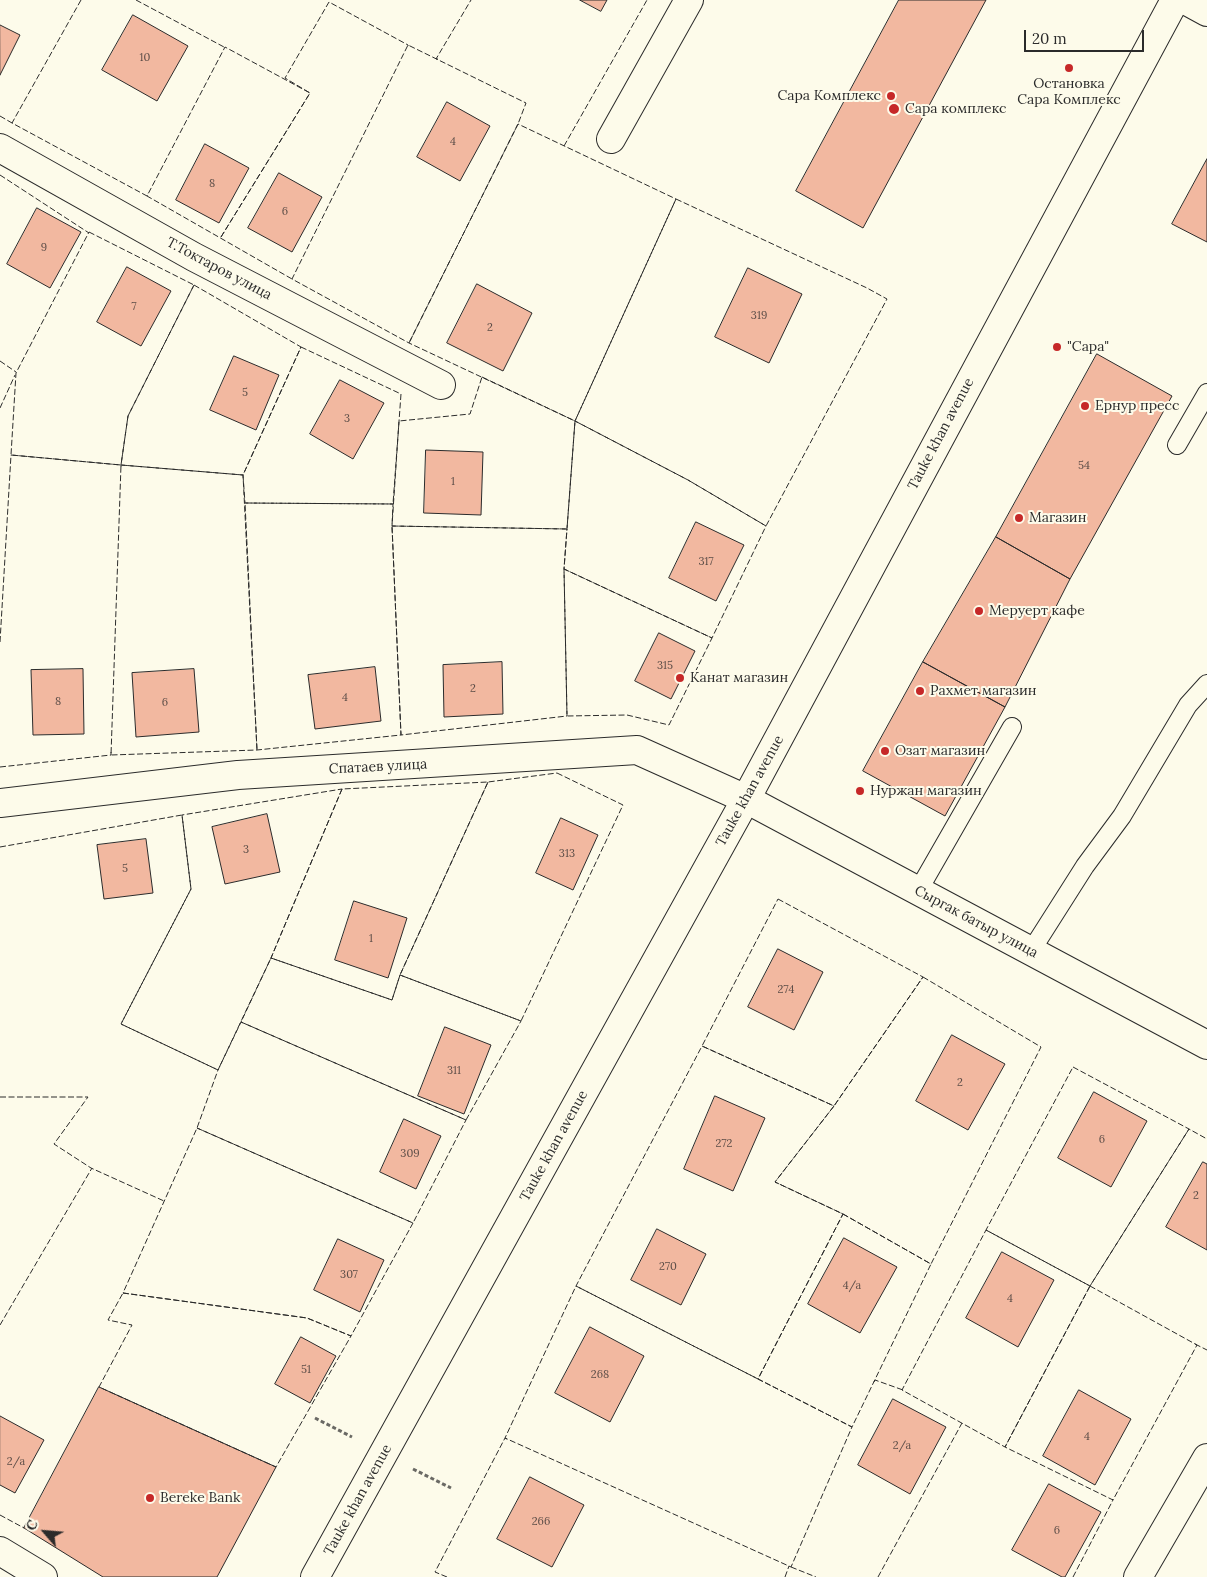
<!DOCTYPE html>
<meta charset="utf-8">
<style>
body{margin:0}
#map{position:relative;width:1207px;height:1577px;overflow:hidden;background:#fdfbea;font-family:Lora,serif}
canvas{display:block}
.north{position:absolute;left:20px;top:1507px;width:50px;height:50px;-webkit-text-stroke:4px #fdfbea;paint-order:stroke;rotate:297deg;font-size:14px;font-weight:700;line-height:20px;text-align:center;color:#2b2b2b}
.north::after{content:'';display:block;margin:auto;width:18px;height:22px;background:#2b2b2b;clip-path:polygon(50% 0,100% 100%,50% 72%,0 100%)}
.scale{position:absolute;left:1024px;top:30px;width:120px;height:22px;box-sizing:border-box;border:2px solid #2b2b2b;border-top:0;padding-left:6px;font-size:15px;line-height:18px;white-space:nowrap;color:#2b2b2b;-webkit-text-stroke:4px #fdfbea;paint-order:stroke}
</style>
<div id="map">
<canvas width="1207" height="1577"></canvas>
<div class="north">С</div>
<div class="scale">20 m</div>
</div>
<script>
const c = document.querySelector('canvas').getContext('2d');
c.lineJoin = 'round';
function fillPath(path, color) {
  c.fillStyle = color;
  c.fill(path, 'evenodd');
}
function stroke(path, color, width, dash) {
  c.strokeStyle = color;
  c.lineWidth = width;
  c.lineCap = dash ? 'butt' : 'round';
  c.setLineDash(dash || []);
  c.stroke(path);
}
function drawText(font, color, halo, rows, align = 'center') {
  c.font = font + ' Lora,serif';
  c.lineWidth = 4;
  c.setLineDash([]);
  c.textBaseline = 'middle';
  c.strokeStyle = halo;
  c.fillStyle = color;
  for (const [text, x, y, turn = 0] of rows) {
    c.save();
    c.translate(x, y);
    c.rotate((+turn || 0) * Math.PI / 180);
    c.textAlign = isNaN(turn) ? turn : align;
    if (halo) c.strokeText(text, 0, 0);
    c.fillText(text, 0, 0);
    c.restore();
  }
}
const building = new Path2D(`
 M 580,0 L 607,0 L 601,11 Z
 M 899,0 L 986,0 L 863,228 L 796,191 Z
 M 133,15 L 188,46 L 157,101 L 102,70 Z
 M 0,25 L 20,35 L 0,75 Z
 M 447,102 L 490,126 L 460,181 L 417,157 Z
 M 205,144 L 249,168 L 219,223 L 176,200 Z
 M 1207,159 L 1207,242 L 1172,224 Z
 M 279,173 L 322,197 L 292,252 L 248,228 Z
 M 37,208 L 81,232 L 50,288 L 7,264 Z
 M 127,267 L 171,291 L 141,346 L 97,322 Z
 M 748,268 L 802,294 L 769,363 L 715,337 Z
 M 477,284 L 532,313 L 503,371 L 447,343 Z
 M 1097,354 L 1172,396 L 1070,579 L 996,537 Z
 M 234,356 L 279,375 L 256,430 L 210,410 Z
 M 340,380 L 384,403 L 353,459 L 310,434 Z
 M 426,450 L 483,452 L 481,515 L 424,513 Z
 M 696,522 L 744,545 L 716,601 L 669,578 Z
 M 996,537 L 1070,579 L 1005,707 L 923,662 Z
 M 659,633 L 695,651 L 671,699 L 635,681 Z
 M 502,662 L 503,714 L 444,717 L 443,665 Z
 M 923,662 L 1005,707 L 945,816 L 863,771 Z
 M 375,667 L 381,721 L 315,729 L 308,675 Z
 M 83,669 L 84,734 L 33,735 L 31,670 Z
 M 194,669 L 199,732 L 136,737 L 132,673 Z
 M 267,814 L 280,872 L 225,884 L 212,827 Z
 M 561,818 L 598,835 L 573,890 L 536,873 Z
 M 146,839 L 153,893 L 104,899 L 97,845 Z
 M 354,901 L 407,918 L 388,978 L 335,960 Z
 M 778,949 L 823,972 L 794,1030 L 748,1007 Z
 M 445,1027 L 491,1045 L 464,1114 L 418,1096 Z
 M 952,1035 L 1005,1064 L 968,1130 L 916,1101 Z
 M 1094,1092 L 1147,1121 L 1111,1187 L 1058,1158 Z
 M 715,1096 L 765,1118 L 733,1191 L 684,1169 Z
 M 404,1119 L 441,1136 L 416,1189 L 380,1172 Z
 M 1203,1162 L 1207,1164 L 1207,1250 L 1166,1227 Z
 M 657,1229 L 706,1254 L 681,1305 L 631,1280 Z
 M 844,1238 L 897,1267 L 860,1333 L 808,1304 Z
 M 338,1239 L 384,1260 L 360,1312 L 314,1290 Z
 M 1002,1252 L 1054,1280 L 1018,1347 L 966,1318 Z
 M 590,1327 L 644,1356 L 610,1422 L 555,1393 Z
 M 301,1337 L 336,1356 L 310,1403 L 275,1384 Z
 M 99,1387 L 276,1467 L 217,1577 L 103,1577 L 24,1528 Z
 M 1079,1390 L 1131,1419 L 1095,1485 L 1043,1456 Z
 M 893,1399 L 946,1427 L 910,1494 L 858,1465 Z
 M 0,1416 L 44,1440 L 15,1493 L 0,1485 Z
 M 530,1477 L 584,1505 L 552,1567 L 497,1539 Z
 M 1049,1484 L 1101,1512 L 1065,1577 L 1062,1577 L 1012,1550 Z`);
const path = new Path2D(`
 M 315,1418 L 352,1437
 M 413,1469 L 451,1488`);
const lane = new Path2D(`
 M 1177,445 L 1207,393
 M 918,891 L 1012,727
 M 1031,951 L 1085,866 L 1122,816 L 1188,705 L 1207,684`);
const street = new Path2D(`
 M 1185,0 L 1207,12
 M 611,139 L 689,0
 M 0,148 L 194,257 L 441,385
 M 0,803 L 238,775 L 637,750 L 746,799 L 1207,1045
 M 0,1551 L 43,1577
 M 1138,1577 L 1207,1458`);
const primary = new Path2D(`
 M 315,1577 L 746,799 L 1175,0`);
const fence = new Path2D(`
 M 81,0 L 12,123 L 147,196 L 148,193
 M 136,0 L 224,47
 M 438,59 L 436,59 L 471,0
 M 0,116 L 12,123 L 12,122
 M 564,146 L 647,0
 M 0,175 L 89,233
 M 676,199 L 867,288 L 887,299 L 766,526 L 688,480 L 575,421 Z
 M 89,232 L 194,285 L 128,416 L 121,465 L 11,455 L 16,373 Z
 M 221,237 L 310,93 L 225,47 L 147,196 L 292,279
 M 221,237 L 310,93 L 285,78 L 329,2 L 408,45 L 408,46
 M 194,285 L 301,347 L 243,475 L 121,465 L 128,416 Z
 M 409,343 L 518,124 L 526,103 L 408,45 L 292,279 L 409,343 L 575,421 L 676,199 L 518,124 L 409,343
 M 301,347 L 401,394 L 393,504 L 245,503 L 243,475 Z
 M 0,361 L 16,372
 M 482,377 L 575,421 L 567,529 L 392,526 L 399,421 L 470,414 Z
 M 0,408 L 15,375
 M 575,421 L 688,480 L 766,526 L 712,638 L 564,569 Z
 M 392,526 L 567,529 L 564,569 L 567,716 L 401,735 Z
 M 564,569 L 712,638 L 669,725 L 627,715 L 567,716 Z
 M 0,642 L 11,455 L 121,465 L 121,467
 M 257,750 L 243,475 L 121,465 L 111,755 L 257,750 L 401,735 L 392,526 L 393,504 L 245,503 L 257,750
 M 0,767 L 111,755 L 111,752
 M 557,773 L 623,805 L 521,1021 L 400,975 L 488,782 Z
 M 488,782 L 400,975 L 392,1000 L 271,958 L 342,789 Z
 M 342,789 L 271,958 L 218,1070 L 121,1024 L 191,889 L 182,815 Z
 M 0,847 L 182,815 L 191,889 L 121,1024 L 218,1070
 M 778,899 L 923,977 L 834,1106 L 702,1046 Z
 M 271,958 L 392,1000 L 400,975 L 521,1021 L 466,1120 L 241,1022 Z
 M 923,977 L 1041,1047 L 931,1264 L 843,1214 L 775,1182 L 834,1106 Z
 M 702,1046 L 834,1106 L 775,1182 L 843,1214 L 758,1379 L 576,1286 Z
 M 1073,1067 L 1189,1129 L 1090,1286 L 986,1230 Z
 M 0,1097 L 88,1097 L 54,1144 L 91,1168 L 164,1201
 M 197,1128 L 413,1223 L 466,1120 L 241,1022 L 218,1070 L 197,1128 L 123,1293 L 307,1318 L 351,1336 L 413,1223 L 197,1128
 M 843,1214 L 931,1264 L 852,1427 L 758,1379 Z
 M 986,1230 L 1090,1286 L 1005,1447 L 902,1390 Z
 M 576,1286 L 852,1427 L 791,1567 L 505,1438 Z
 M 1090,1286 L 1197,1345 L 1113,1500 L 1005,1447 L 1090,1286 L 1189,1129 L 1207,1139
 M 123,1293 L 307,1318 L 351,1336 L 276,1467 L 99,1387 L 132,1325 L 108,1320 Z
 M 0,1325 L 92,1168
 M 1195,1344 L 1207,1350
 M 874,1382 L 875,1380 L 903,1390
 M 0,1515 L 24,1528 L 24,1527
 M 791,1567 L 816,1577
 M 447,1577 L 435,1572 L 505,1438 L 507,1439
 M 785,1577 L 789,1566
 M 878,1577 L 962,1423
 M 1073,1577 L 1113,1500 L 1112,1499`);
const markers = [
 [1069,68,5,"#c62828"],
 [891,96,5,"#c62828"],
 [894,109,6,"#c62828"],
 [1057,347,5,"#c62828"],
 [1085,406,5,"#c62828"],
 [1019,518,5,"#c62828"],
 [979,611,5,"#c62828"],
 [680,678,5,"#c62828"],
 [920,691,5,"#c62828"],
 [885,751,5,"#c62828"],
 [860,791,5,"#c62828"],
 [150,1498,5,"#c62828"]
];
const numberNames = [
 ["10",145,58],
 ["4",453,142],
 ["8",212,184],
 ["6",285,212],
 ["9",44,248],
 ["7",134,307],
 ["319",759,316],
 ["2",490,328],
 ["5",245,393],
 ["3",347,419],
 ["54",1084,466],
 ["1",453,482],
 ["317",706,562],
 ["315",665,666],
 ["2",473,689],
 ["4",345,698],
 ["8",58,702],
 ["6",165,703],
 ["3",246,850],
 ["313",567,854],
 ["5",125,869],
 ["1",371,939],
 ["274",786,990],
 ["311",454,1071],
 ["2",960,1083],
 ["6",1102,1140],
 ["272",724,1144],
 ["309",410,1154],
 ["2",1196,1196],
 ["270",668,1267],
 ["307",349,1275],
 ["4/а",852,1286],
 ["4",1010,1299],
 ["51",306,1370],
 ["268",600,1375],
 ["4",1087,1437],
 ["2/а",902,1446],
 ["2/а",16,1462],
 ["266",541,1522],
 ["6",1057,1531]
];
const poiNames = [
 ["Остановка",1069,84,"center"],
 ["Сара Комплекс",1069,100,"center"],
 ["Сара Комплекс",881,96,"right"],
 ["Сара комплекс",905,109],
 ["\"Сара\"",1067,347],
 ["Ернур пресс",1095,406],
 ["Магазин",1029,518],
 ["Меруерт кафе",989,611],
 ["Канат магазин",690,678],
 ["Рахмет магазин",930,691],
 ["Озат магазин",895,751],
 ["Нуржан магазин",870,791],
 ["Bereke Bank",160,1498]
];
const streetNames = [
 ["Т.Токтаров улица",219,269,28],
 ["Tauke khan avenue",941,434,-62],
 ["Спатаев улица",378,767,-3],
 ["Tauke khan avenue",750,791,-61],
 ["Сыргак батыр улица",976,922,28],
 ["Tauke khan avenue",554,1146,-61],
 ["Tauke khan avenue",358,1500,-61]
];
fillPath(building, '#f2b8a0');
stroke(building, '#2b2b2b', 1);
stroke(lane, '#2b2b2b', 20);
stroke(street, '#2b2b2b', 30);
stroke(primary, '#2b2b2b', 30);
stroke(path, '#6a6964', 3, [4, 2.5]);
stroke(lane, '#fdfbea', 18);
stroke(street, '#fdfbea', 28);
stroke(primary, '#fdfbea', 28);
stroke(fence, '#2b2b2b', 1, [6, 2.5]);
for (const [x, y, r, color] of markers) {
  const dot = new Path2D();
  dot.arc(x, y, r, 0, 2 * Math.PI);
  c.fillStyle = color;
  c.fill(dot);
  stroke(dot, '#fdfbea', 2);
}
drawText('11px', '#5d4e48', null, numberNames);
drawText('14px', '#2b2b2b', '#fdfbea', poiNames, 'left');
drawText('14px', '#2b2b2b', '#fdfbea', streetNames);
</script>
